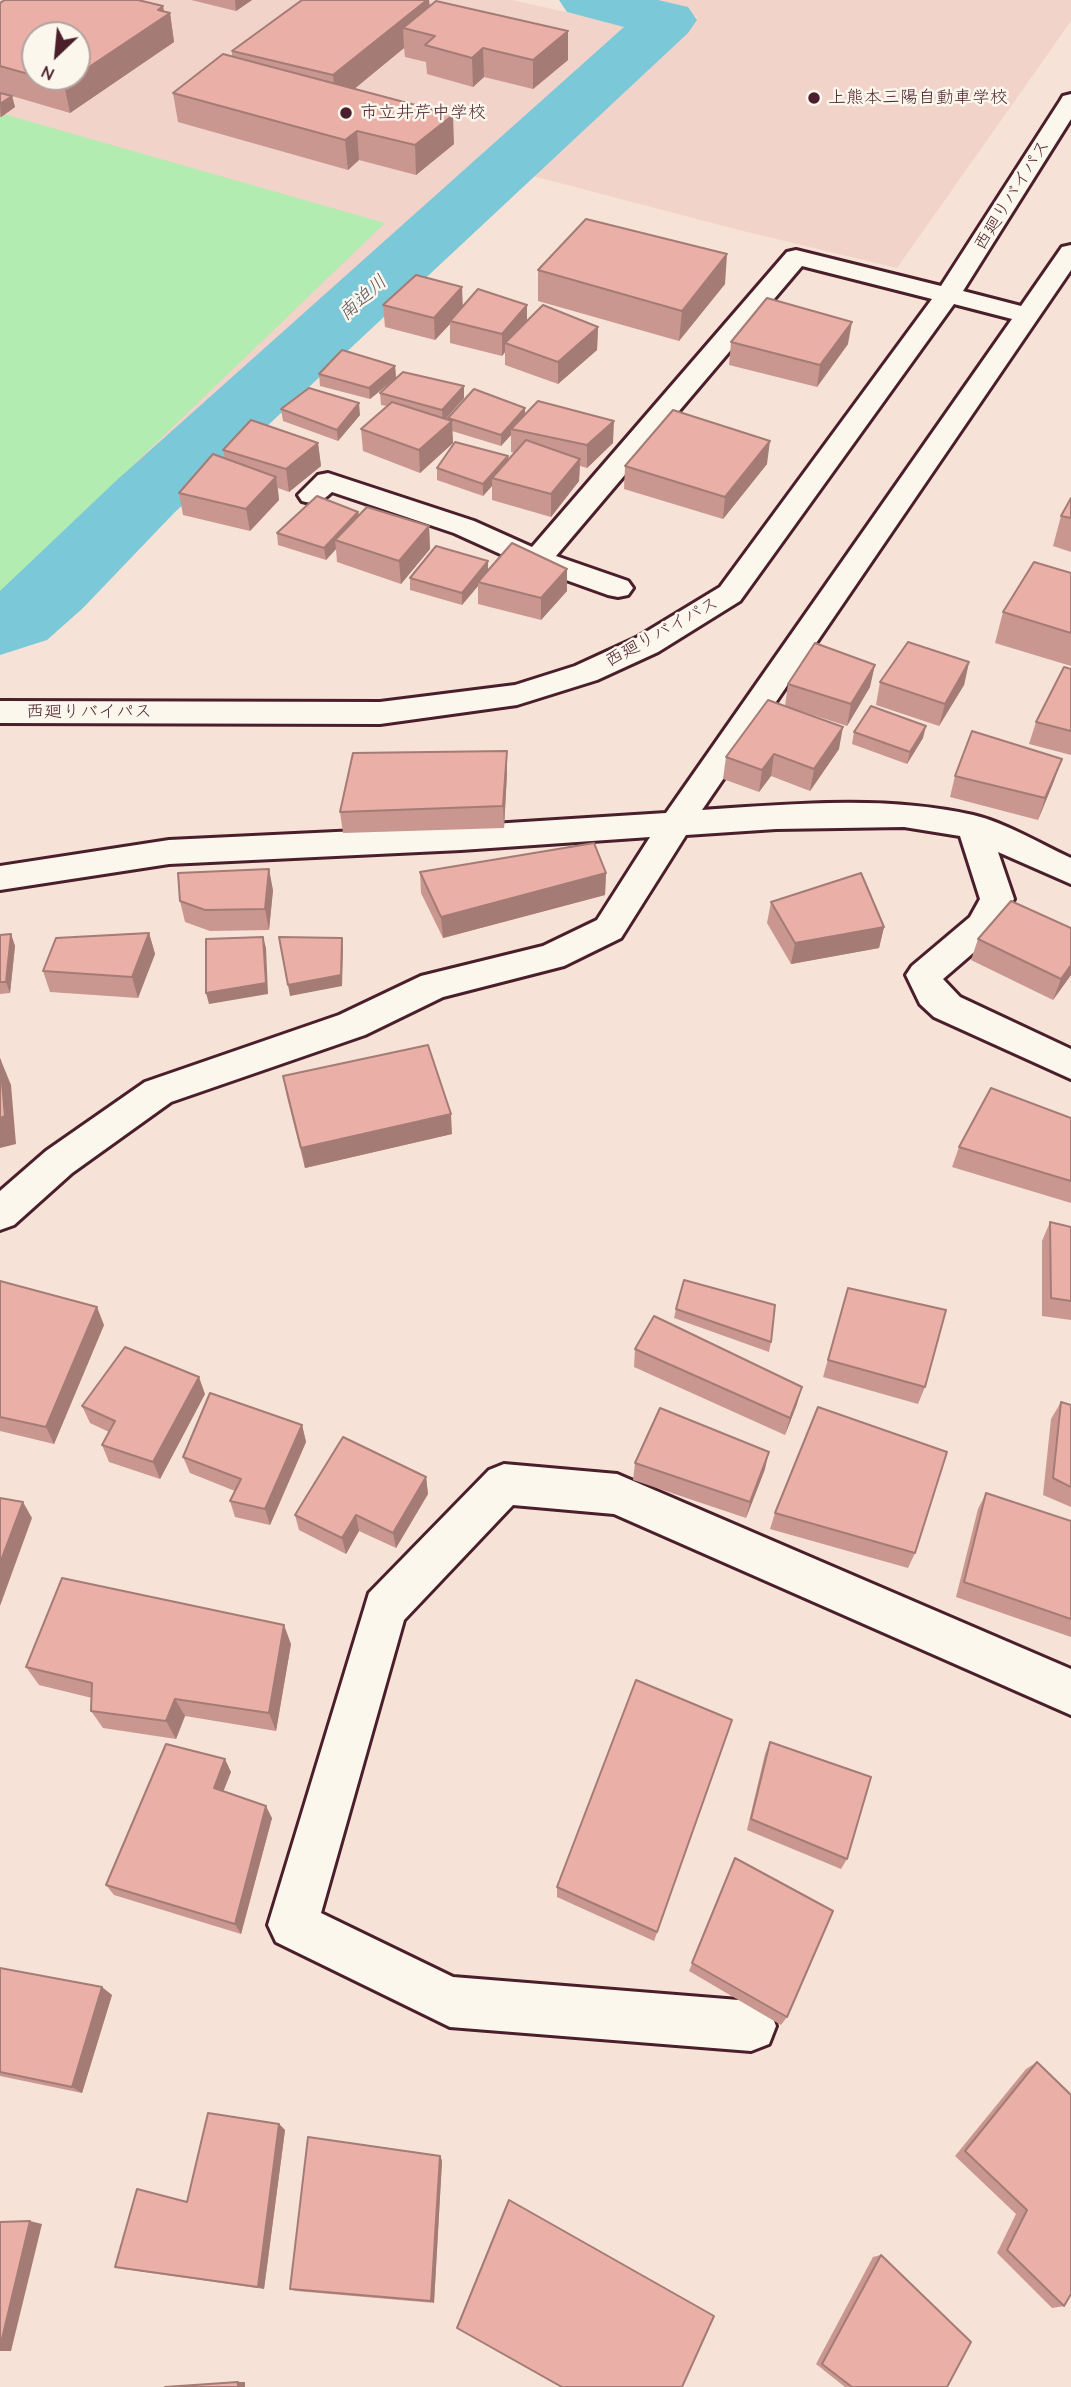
<!DOCTYPE html>
<meta charset="utf-8">
<style>
body{margin:0}
#map{position:relative;width:1071px;height:2387px;overflow:hidden;background:#f6e2d7;font-family:"Comic Neue",sans-serif}
canvas{display:block}
.north{position:absolute;left:21px;top:21px;width:70px;height:70px;box-sizing:border-box;background:#fbf7ec;border:2px solid #b4a19f;border-radius:50%;rotate:206deg;font-size:19px;font-weight:700;line-height:28px;text-align:center;color:#4a1f2b}
.north::after{content:'';display:block;margin:auto;width:24px;height:32px;background:#4a1f2b;clip-path:polygon(50% 0,100% 100%,50% 72%,0 100%)}
</style>
<div id="map">
<canvas width="1071" height="2387"></canvas>
<div class="north">N</div>
</div>
<script>
const c = document.querySelector('canvas').getContext('2d');
c.lineJoin = 'round';
function fillPath(path, color) {
  c.fillStyle = color;
  c.fill(path, 'evenodd');
}
function stroke(path, color, width, dash) {
  c.strokeStyle = color;
  c.lineWidth = width;
  c.lineCap = dash ? 'butt' : 'round';
  c.setLineDash(dash || []);
  c.stroke(path);
}
function drawText(font, color, halo, rows, align = 'center') {
  c.font = font + ' "Comic Neue","Klee One",sans-serif';
  c.lineWidth = 5;
  c.setLineDash([]);
  c.textBaseline = 'middle';
  c.strokeStyle = halo;
  c.fillStyle = color;
  for (const [text, x, y, turn = 0] of rows) {
    c.save();
    c.translate(x, y);
    c.rotate((+turn || 0) * Math.PI / 180);
    c.textAlign = isNaN(turn) ? turn : align;
    if (halo) c.strokeText(text, 0, 0);
    c.fillText(text, 0, 0);
    c.restore();
  }
}
const built = new Path2D(`
 M 0,0 L 512,0 L 623,25 L 625,34 L 431,213 L 0,602 ZM 35,35 L 77,35 L 77,77 L 35,77 Z
 M 629,0 L 1071,0 L 1071,21 L 897,268 L 739,230 L 529,175 L 698,17 Z`);
const green = new Path2D(`
 M 0,113 L 385,223 L 0,593 Z`);
const river = new Path2D(`
 M 559,0 L 658,0 L 688,7 L 697,20 L 688,33 L 174,513 L 83,608 L 47,640 L 0,655 L 0,591 L 118,479 L 624,27 L 567,12 Z`);
const minor = new Path2D(`
 M 1071,94 L 1071,119 L 963,291 L 1021,306 L 1062,247 L 1071,245 L 1071,270 L 702,810 C 792,804 885,795 973,815 C 1007,823 1040,844 1071,858 L 1071,884 L 998,852 L 1014,899 L 994,935 L 943,979 L 960,997 L 1071,1049 L 1071,1079 L 934,1017 L 920,1004 L 906,975 L 912,966 L 970,917 L 980,899 L 960,836 L 904,827 L 776,829 L 686,835 L 621,938 L 564,966 L 443,997 L 365,1035 L 171,1102 L 72,1173 L 14,1225 L 0,1230 L 0,1191 L 46,1151 L 145,1082 L 339,1015 L 421,976 L 543,946 L 597,920 L 650,837 L 461,850 L 169,864 L 0,890 L 0,866 L 169,840 L 461,826 L 666,813 L 1012,319 L 954,304 L 740,601 L 658,652 L 597,680 L 517,705 L 380,724 L 0,723 L 0,701 L 380,702 L 515,685 L 575,666 L 636,638 L 720,587 L 932,299 L 802,266 L 556,556 L 628,581 L 633,588 L 628,595 L 618,597 L 608,595 L 527,566 L 454,533 L 332,492 C 322,501 316,505 302,501 L 298,495 L 318,475 L 328,473 L 474,521 L 532,547 L 787,252 L 796,250 L 941,286 L 1060,101 L 1063,96 Z
 M 504,1464 L 617,1474 L 1071,1669 L 1071,1715 L 614,1514 L 513,1505 L 404,1620 L 321,1913 L 453,1977 L 751,2001 L 769,2008 L 776,2026 L 769,2044 L 751,2051 L 450,2027 L 276,1942 L 268,1925 L 369,1593 L 489,1470 Z`);
const wall = new Path2D(`
 M 191,0 L 252,0 L 236,11 Z
 M 302,0 L 429,0 L 430,7 L 568,60 L 533,89 L 484,77 L 473,87 L 427,74 L 426,62 L 405,57 L 404,48 L 354,89 L 454,144 L 416,175 L 359,160 L 348,170 L 178,122 L 173,93 L 232,56 L 232,51 Z
 M 0,3 L 170,13 L 174,42 L 70,113 L 12,96 L 15,107 L 1,117 L 0,117 ZM 35,35 L 77,77 L 35,77 Z
 M 538,270 L 725,284 L 679,341 L 538,301 Z
 M 383,305 L 463,306 L 527,305 L 527,321 L 598,327 L 597,350 L 558,384 L 505,365 L 505,352 L 502,356 L 450,343 L 450,324 L 435,340 L 385,327 Z
 M 731,342 L 848,344 L 817,387 L 729,365 Z
 M 395,366 L 396,378 L 370,399 L 320,386 L 319,374 Z
 M 464,386 L 464,398 L 445,419 L 448,420 L 448,418 L 525,415 L 613,443 L 587,468 L 580,466 L 579,481 L 551,517 L 492,500 L 492,486 L 483,496 L 437,480 L 437,468 L 508,456 L 509,460 L 515,453 L 511,452 L 511,435 L 501,446 L 452,431 L 453,443 L 420,473 L 363,451 L 361,429 L 387,406 L 381,405 L 380,393 Z
 M 281,409 L 360,415 L 338,441 L 283,421 Z
 M 318,443 L 321,466 L 289,492 L 278,488 L 279,500 L 250,531 L 183,515 L 179,493 L 225,459 L 223,450 Z
 M 767,464 L 723,519 L 624,489 L 625,466 Z
 M 1071,498 L 1071,552 L 1053,546 L 1061,516 Z
 M 358,512 L 359,515 L 429,526 L 430,549 L 401,584 L 337,562 L 336,549 L 326,560 L 278,545 L 277,533 Z
 M 488,561 L 488,570 L 567,569 L 567,591 L 541,620 L 478,604 L 478,586 L 462,605 L 410,590 L 410,578 Z
 M 1071,573 L 1071,666 L 995,643 L 1003,612 Z
 M 969,662 L 964,685 L 939,726 L 876,705 L 880,682 Z
 M 1071,669 L 1071,755 L 1029,744 L 1036,722 Z
 M 788,684 L 870,687 L 847,726 L 785,706 Z
 M 854,732 L 923,738 L 907,764 L 852,744 Z
 M 839,749 L 810,791 L 771,776 L 759,792 L 723,779 L 726,757 Z
 M 507,773 L 504,828 L 343,833 L 340,812 Z
 M 955,776 L 1054,781 L 1038,820 L 950,797 Z
 M 420,872 L 606,873 L 605,895 L 443,938 L 421,893 Z
 M 273,890 L 269,930 L 210,931 L 185,922 L 180,901 Z
 M 771,902 L 884,927 L 879,948 L 791,964 L 767,923 Z
 M 1071,928 L 1071,975 L 1053,1000 L 971,960 L 978,939 Z
 M 149,933 L 155,954 L 138,998 L 50,992 L 43,971 Z
 M 11,934 L 15,946 L 10,993 L 0,994 L 0,935 Z
 M 283,1076 L 452,1134 L 305,1168 L 287,1097 Z
 M 1071,1118 L 1071,1203 L 952,1167 L 959,1147 Z
 M 1050,1222 L 1071,1227 L 1071,1320 L 1042,1316 L 1042,1241 Z
 M 0,1281 L 104,1325 L 54,1444 L 0,1431 Z
 M 848,1288 L 925,1387 L 918,1404 L 823,1377 Z
 M 676,1309 L 771,1342 L 769,1352 L 674,1318 Z
 M 635,1349 L 797,1404 L 785,1435 L 634,1367 Z
 M 205,1394 L 160,1479 L 109,1462 L 102,1445 L 109,1432 L 90,1423 L 82,1406 Z
 M 1061,1402 L 1071,1405 L 1071,1507 L 1043,1495 L 1051,1419 Z
 M 302,1425 L 306,1442 L 270,1525 L 235,1517 L 230,1501 L 235,1491 L 190,1473 L 183,1457 Z
 M 635,1463 L 765,1469 L 746,1518 L 633,1480 Z
 M 426,1477 L 428,1494 L 396,1548 L 359,1531 L 346,1554 L 299,1530 L 295,1515 Z
 M 986,1493 L 1071,1521 L 1071,1637 L 956,1597 L 978,1509 Z
 M 775,1513 L 915,1553 L 908,1568 L 770,1529 Z
 M 291,1644 L 276,1731 L 185,1716 L 176,1739 L 103,1728 L 91,1711 L 92,1698 L 39,1685 L 26,1667 Z
 M 732,1720 L 654,1941 L 557,1897 L 557,1887 Z
 M 770,1742 L 847,1859 L 841,1869 L 747,1830 L 765,1754 Z
 M 231,1772 L 223,1791 L 272,1818 L 241,1934 L 114,1895 L 106,1885 Z
 M 735,1858 L 787,2017 L 781,2025 L 689,1971 Z
 M 0,1968 L 112,1995 L 82,2093 L 0,2076 Z
 M 1037,2062 L 1064,2306 L 1052,2308 L 997,2253 L 1016,2214 L 955,2156 L 1026,2069 Z
 M 279,2124 L 285,2130 L 264,2289 L 124,2269 L 115,2267 L 187,2202 Z
 M 440,2156 L 442,2161 L 434,2303 L 296,2291 L 290,2289 Z
 M 881,2255 L 947,2387 L 845,2387 L 816,2364 L 873,2257 Z`);
const shadedWall = new Path2D(`
 M 235,0 L 252,0 L 236,11 Z
 M 427,0 L 429,0 L 431,27 L 403,28 L 404,48 L 336,104 L 333,75 Z
 M 163,6 L 165,16 L 170,13 L 174,42 L 70,113 L 64,84 L 74,77 L 77,77 L 77,75 Z
 M 568,31 L 568,60 L 533,89 L 533,60 Z
 M 483,48 L 484,77 L 473,87 L 472,58 Z
 M 12,96 L 15,107 L 1,117 L 0,104 Z
 M 453,115 L 454,144 L 416,175 L 415,145 Z
 M 357,131 L 359,160 L 348,170 L 345,140 Z
 M 727,254 L 725,284 L 679,341 L 682,311 Z
 M 462,287 L 463,310 L 450,321 L 450,324 L 435,340 L 434,318 Z
 M 527,305 L 527,327 L 505,343 L 505,352 L 502,356 L 502,334 Z
 M 852,322 L 848,344 L 817,387 L 820,365 Z
 M 598,327 L 597,350 L 558,384 L 558,362 Z
 M 395,366 L 396,378 L 370,399 L 369,388 Z
 M 464,386 L 464,398 L 443,422 L 442,410 Z
 M 359,403 L 360,415 L 338,441 L 337,430 Z
 M 525,408 L 525,420 L 511,429 L 511,435 L 501,446 L 501,435 Z
 M 452,421 L 453,443 L 420,473 L 419,450 Z
 M 614,421 L 613,443 L 587,468 L 587,445 Z
 M 770,441 L 767,464 L 723,519 L 725,497 Z
 M 318,443 L 321,466 L 289,492 L 286,469 Z
 M 508,456 L 509,468 L 492,478 L 492,486 L 483,496 L 483,484 Z
 M 580,459 L 579,481 L 551,517 L 551,494 Z
 M 276,477 L 279,500 L 250,531 L 246,509 Z
 M 358,512 L 360,524 L 335,540 L 336,549 L 326,560 L 324,548 Z
 M 429,526 L 430,549 L 401,584 L 399,561 Z
 M 488,561 L 488,573 L 478,582 L 478,586 L 462,605 L 462,593 Z
 M 567,569 L 567,591 L 541,620 L 541,598 Z
 M 969,662 L 964,685 L 939,726 L 945,704 Z
 M 875,665 L 870,687 L 847,726 L 851,704 Z
 M 926,726 L 923,738 L 907,764 L 910,752 Z
 M 843,727 L 839,749 L 810,791 L 814,769 Z
 M 507,751 L 507,773 L 504,828 L 503,806 Z
 M 774,754 L 771,776 L 759,792 L 762,770 Z
 M 1062,759 L 1054,781 L 1038,820 L 1045,798 Z
 M 269,869 L 273,890 L 269,930 L 265,909 Z
 M 606,873 L 605,895 L 443,938 L 441,917 Z
 M 884,927 L 879,948 L 791,964 L 795,943 Z
 M 149,933 L 155,954 L 138,998 L 132,977 Z
 M 11,934 L 15,946 L 10,993 L 6,982 Z
 M 263,937 L 266,948 L 268,994 L 209,1004 L 206,993 Z
 M 342,938 L 343,949 L 342,986 L 290,996 L 288,985 Z
 M 1071,965 L 1071,975 L 1053,1000 L 1061,979 Z
 M 0,1058 L 11,1085 L 16,1144 L 0,1148 Z
 M 451,1114 L 452,1134 L 305,1168 L 301,1148 Z
 M 97,1307 L 104,1325 L 54,1444 L 46,1427 Z
 M 199,1377 L 205,1394 L 160,1479 L 153,1462 Z
 M 802,1387 L 797,1404 L 785,1435 L 790,1418 Z
 M 302,1425 L 306,1442 L 270,1525 L 265,1509 Z
 M 769,1452 L 765,1469 L 746,1518 L 750,1502 Z
 M 426,1477 L 428,1494 L 396,1548 L 393,1533 Z
 M 23,1502 L 32,1518 L 0,1606 L 0,1563 Z
 M 356,1515 L 359,1531 L 346,1554 L 342,1538 Z
 M 284,1625 L 291,1644 L 276,1731 L 269,1713 Z
 M 175,1699 L 185,1716 L 176,1739 L 166,1721 Z
 M 732,1720 L 728,1733 L 654,1941 L 657,1932 Z
 M 225,1759 L 231,1772 L 220,1800 L 214,1788 Z
 M 266,1806 L 272,1818 L 241,1934 L 235,1924 Z
 M 102,1987 L 112,1995 L 82,2093 L 72,2087 Z
 M 279,2124 L 285,2130 L 264,2289 L 258,2287 Z
 M 440,2156 L 442,2161 L 434,2303 L 431,2301 Z
 M 30,2221 L 42,2224 L 11,2351 L 0,2351 L 0,2347 Z
 M 238,2382 L 245,2382 L 245,2387 L 238,2387 Z`);
const building = new Path2D(`
 M 5,0 L 138,0 L 163,6 L 158,10 L 170,13 L 77,75 L 77,35 L 35,35 L 35,76 L 0,66 L 0,3 Z
 M 302,0 L 427,0 L 333,75 L 232,51 Z
 M 436,1 L 568,31 L 533,60 L 483,48 L 472,58 L 425,45 L 435,36 L 403,28 Z
 M 223,54 L 453,115 L 415,145 L 357,131 L 345,140 L 173,93 Z
 M 39,77 L 74,77 L 64,84 Z
 M 0,93 L 12,96 L 0,104 Z
 M 586,219 L 727,254 L 682,311 L 538,270 Z
 M 416,275 L 462,287 L 434,318 L 383,305 Z
 M 478,289 L 527,305 L 502,334 L 450,321 Z
 M 767,298 L 852,322 L 820,365 L 731,342 Z
 M 543,305 L 598,327 L 558,362 L 505,343 Z
 M 342,350 L 395,366 L 369,388 L 319,374 Z
 M 403,372 L 464,386 L 442,410 L 380,393 Z
 M 309,388 L 359,403 L 337,430 L 281,409 Z
 M 474,389 L 525,408 L 501,435 L 448,418 Z
 M 538,401 L 614,421 L 587,445 L 511,429 Z
 M 392,402 L 452,421 L 419,450 L 361,429 Z
 M 673,410 L 770,441 L 725,497 L 625,466 Z
 M 251,420 L 318,443 L 286,469 L 223,450 Z
 M 526,440 L 580,459 L 551,494 L 492,478 Z
 M 455,442 L 508,456 L 483,484 L 437,468 Z
 M 213,454 L 276,477 L 246,509 L 179,493 Z
 M 317,496 L 358,512 L 324,548 L 277,533 Z
 M 1071,498 L 1071,518 L 1061,516 Z
 M 367,507 L 429,526 L 399,561 L 335,540 Z
 M 512,543 L 567,569 L 541,598 L 478,582 Z
 M 436,546 L 488,561 L 462,593 L 410,578 Z
 M 1034,562 L 1071,573 L 1071,633 L 1003,612 Z
 M 908,642 L 969,662 L 945,704 L 880,682 Z
 M 815,643 L 875,665 L 851,704 L 788,684 Z
 M 1064,667 L 1071,669 L 1071,731 L 1036,722 Z
 M 768,700 L 843,727 L 814,769 L 774,754 L 762,770 L 726,757 Z
 M 871,706 L 926,726 L 910,752 L 854,732 Z
 M 972,731 L 1062,759 L 1045,798 L 955,776 Z
 M 507,751 L 503,806 L 340,812 L 353,753 Z
 M 594,843 L 606,873 L 441,917 L 420,872 Z
 M 269,869 L 265,909 L 205,910 L 180,901 L 178,873 Z
 M 861,873 L 884,927 L 795,943 L 771,902 Z
 M 1011,901 L 1071,928 L 1071,965 L 1061,979 L 978,939 Z
 M 149,933 L 132,977 L 43,971 L 56,938 Z
 M 11,934 L 6,982 L 0,982 L 0,935 Z
 M 263,937 L 266,983 L 206,993 L 206,939 Z
 M 279,937 L 342,938 L 341,975 L 288,985 Z
 M 428,1045 L 451,1114 L 301,1148 L 283,1076 Z
 M 0,1060 L 5,1116 L 0,1118 Z
 M 991,1088 L 1071,1118 L 1071,1181 L 959,1147 Z
 M 1050,1222 L 1071,1227 L 1071,1301 L 1051,1298 Z
 M 684,1280 L 775,1305 L 771,1342 L 676,1309 Z
 M 0,1281 L 97,1307 L 46,1427 L 0,1417 Z
 M 848,1288 L 946,1310 L 925,1387 L 828,1360 Z
 M 654,1316 L 802,1387 L 790,1418 L 635,1349 Z
 M 125,1347 L 199,1377 L 153,1462 L 102,1445 L 115,1421 L 82,1406 Z
 M 210,1393 L 302,1425 L 265,1509 L 230,1501 L 241,1479 L 183,1457 Z
 M 1061,1402 L 1071,1405 L 1071,1487 L 1053,1478 Z
 M 818,1407 L 947,1452 L 915,1553 L 775,1513 Z
 M 660,1408 L 769,1452 L 750,1502 L 635,1463 Z
 M 343,1437 L 426,1477 L 393,1533 L 356,1515 L 342,1538 L 295,1515 Z
 M 986,1493 L 1071,1521 L 1071,1619 L 964,1582 Z
 M 0,1498 L 23,1502 L 0,1563 Z
 M 62,1578 L 284,1625 L 269,1713 L 175,1699 L 166,1721 L 91,1711 L 92,1683 L 26,1667 Z
 M 636,1680 L 732,1720 L 657,1932 L 557,1887 Z
 M 770,1742 L 871,1777 L 847,1859 L 751,1819 Z
 M 166,1744 L 225,1759 L 214,1788 L 266,1806 L 235,1924 L 106,1885 Z
 M 735,1858 L 833,1911 L 787,2017 L 692,1963 Z
 M 0,1968 L 102,1987 L 72,2087 L 0,2072 Z
 M 1037,2062 L 1071,2095 L 1071,2294 L 1064,2306 L 1007,2250 L 1027,2210 L 965,2151 Z
 M 208,2113 L 279,2124 L 258,2287 L 115,2267 L 137,2189 L 187,2202 Z
 M 308,2137 L 440,2156 L 431,2301 L 290,2289 Z
 M 509,2200 L 714,2316 L 682,2387 L 562,2387 L 457,2328 Z
 M 30,2221 L 0,2347 L 0,2222 Z
 M 881,2255 L 971,2342 L 947,2387 L 852,2387 L 822,2364 Z
 M 238,2382 L 238,2387 L 165,2387 Z`);
const markers = [
 [814,98,7,"#4a1f2b"],
 [346,113,7,"#4a1f2b"]
];
const farPoinames = [
 ["上熊本三陽自動車学校",828,98],
 ["市立井芹中学校",360,113]
];
const farStreetnames = [
 ["西廻りバイパス",1012,195,-58],
 ["西廻りバイパス",662,632,-29],
 ["西廻りバイパス",89,712]
];
const farWaternames = [
 ["南迫川",363,298,-42]
];
fillPath(built, '#f2d3c9');
fillPath(green, '#b2ecb0');
fillPath(river, '#7bc8d9');
stroke(minor, '#4a1f2b', 6);
fillPath(minor, '#fbf7ec');
fillPath(wall, '#c99790');
fillPath(shadedWall, '#a47b75');
fillPath(building, '#eab0a7');
stroke(building, '#a47b75', 2);
for (const [x, y, r, color] of markers) {
  const dot = new Path2D();
  dot.arc(x, y, r, 0, 2 * Math.PI);
  c.fillStyle = color;
  c.fill(dot);
  stroke(dot, '#fbf7ec', 2.5);
}
drawText('18px', '#4a1f2b', '#fbf7ec', farPoinames, 'left');
drawText('18px', '#4a1f2b', '#fbf7ec', farStreetnames);
drawText('italic 19px', '#59525f', '#fbf7ec', farWaternames);
</script>
